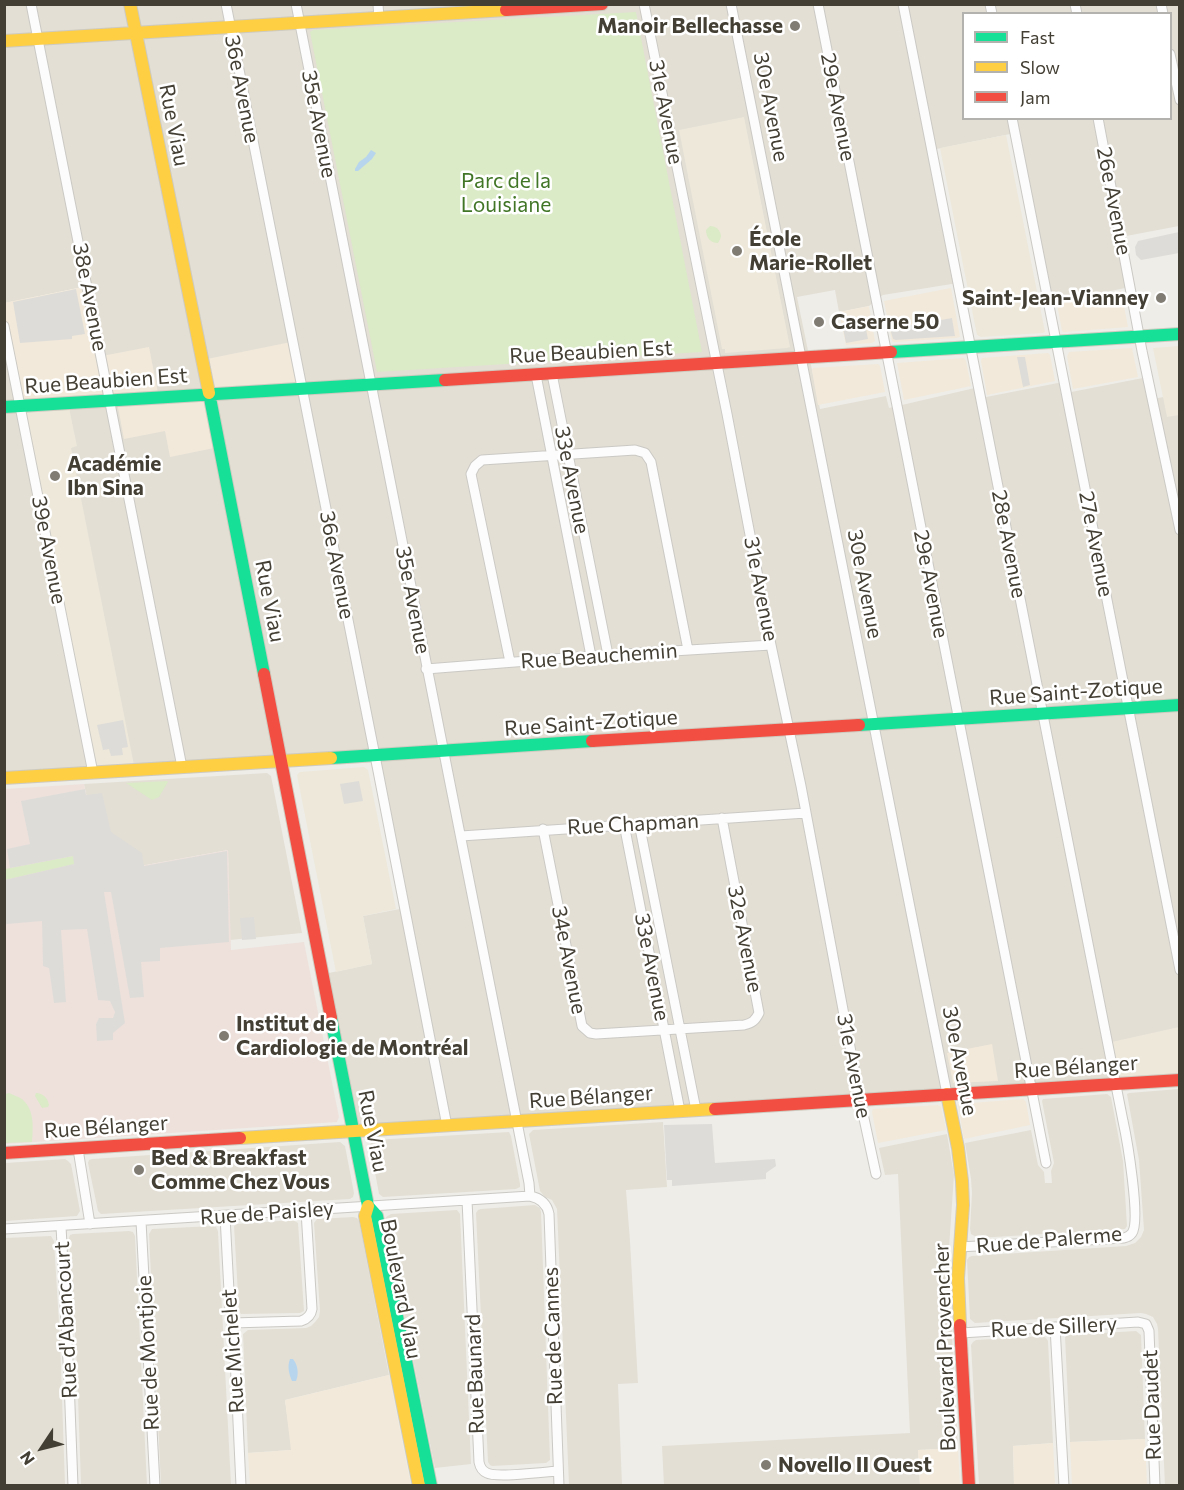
<!DOCTYPE html>
<meta charset="utf-8">
<style>
body{margin:0}
#map{position:relative;width:1184px;height:1490px;overflow:hidden;background:#eeede8;font-family:Commissioner,sans-serif}
canvas{display:block}
.frame{position:absolute;inset:0;border:6px solid #443f34;pointer-events:none}
.legend{position:absolute;left:962px;top:12px;width:210px;height:108px;box-sizing:border-box;background:#fff;border:2px solid #b4b2ae;margin:0;padding:8px 10px;list-style:none;font-size:18px;color:#443f34}
.legend li{display:flex;align-items:center;gap:12px;height:30px}
.legend b{width:30px;border:2px solid #b4b2ae}
.north{position:absolute;left:12px;top:1418px;width:60px;height:60px;-webkit-text-stroke:4px #fff;paint-order:stroke;rotate:235deg;font-size:16px;font-weight:700;line-height:24px;text-align:center;color:#443f34}
.north::after{content:'';display:block;margin:auto;width:21px;height:27px;background:#443f34;clip-path:polygon(50% 0,100% 100%,50% 72%,0 100%)}
</style>
<div id="map">
<canvas width="1184" height="1490"></canvas>
<div class="frame"></div>
<ul class="legend">
<li><b style="height:8px;background:#16e098"></b>Fast</li>
<li><b style="height:8px;background:#ffcf43"></b>Slow</li>
<li><b style="height:8px;background:#f24e42"></b>Jam</li>
</ul>
<div class="north">N</div>
</div>
<script>
const c = document.querySelector('canvas').getContext('2d');
c.lineJoin = 'round';
function fillPath(path, color) {
  c.fillStyle = color;
  c.fill(path, 'evenodd');
}
function stroke(path, color, width, dash) {
  c.strokeStyle = color;
  c.lineWidth = width;
  c.lineCap = dash ? 'butt' : 'round';
  c.setLineDash(dash || []);
  c.stroke(path);
}
function drawText(font, color, halo, rows, align = 'center') {
  c.font = font + ' Commissioner,sans-serif';
  c.lineWidth = 5;
  c.setLineDash([]);
  c.textBaseline = 'middle';
  c.strokeStyle = halo;
  c.fillStyle = color;
  for (const [text, x, y, turn = 0] of rows) {
    c.save();
    c.translate(x, y);
    c.rotate((+turn || 0) * Math.PI / 180);
    c.textAlign = isNaN(turn) ? turn : align;
    if (halo) c.strokeText(text, 0, 0);
    c.fillText(text, 0, 0);
    c.restore();
  }
}
const residential = new Path2D(`
 M 5,5 L 1179,5 L 1179,226 L 1121,237 L 1130,287 L 1048,304 L 1015,133 L 932,150 L 958,283 L 883,295 L 869,306 L 839,312 L 835,290 L 797,297 L 820,409 L 886,396 L 889,408 L 979,387 L 981,398 L 1063,382 L 1066,393 L 1148,377 L 1153,399 L 1179,394 L 1179,1079 L 353,1132 L 324,974 L 372,964 L 363,916 L 405,908 L 375,755 L 5,779 L 4,326 L 68,403 L 207,388 L 158,393 L 102,357 L 88,286 L 5,303 ZM 964,14 L 1170,14 L 1170,118 L 964,118 Z
 M 267,773 L 271,776 L 302,933 L 230,940 L 228,850 L 102,873 L 84,784 Z
 M 1179,1089 L 1180,1485 L 1165,1486 L 1158,1329 L 1157,1324 L 1153,1317 L 1146,1314 L 1141,1313 L 975,1323 L 970,1319 L 967,1260 L 969,1257 L 972,1256 L 1126,1246 L 1135,1243 L 1141,1237 L 1144,1230 L 1139,1160 L 1127,1094 L 1129,1093 Z
 M 1107,1094 L 1111,1097 L 1123,1161 L 1127,1226 L 1125,1229 L 978,1238 L 971,1234 L 970,1229 L 972,1193 L 971,1179 L 965,1143 L 1031,1130 L 1038,1165 L 1044,1172 L 1045,1183 L 1052,1183 L 1051,1171 L 1054,1163 L 1042,1101 L 1043,1099 Z
 M 663,1122 L 667,1187 L 626,1190 L 630,1241 L 638,1383 L 618,1384 L 622,1485 L 569,1485 L 557,1209 L 552,1200 L 545,1197 L 540,1191 L 529,1134 L 533,1130 Z
 M 509,1132 L 511,1136 L 520,1184 L 520,1187 L 516,1189 L 383,1197 L 379,1194 L 370,1145 L 373,1140 Z
 M 947,1134 L 954,1175 L 948,1263 L 958,1448 L 918,1450 L 920,1485 L 664,1486 L 662,1446 L 910,1433 L 898,1174 L 885,1175 L 879,1148 Z
 M 340,1142 L 345,1146 L 354,1193 L 353,1197 L 350,1199 L 101,1214 L 98,1211 L 88,1163 L 89,1160 L 92,1159 Z
 M 65,1159 L 68,1161 L 71,1164 L 80,1211 L 77,1216 L 5,1221 L 5,1163 Z
 M 535,1205 L 540,1208 L 541,1212 L 550,1460 L 546,1463 L 492,1466 L 490,1465 L 488,1462 L 476,1213 L 478,1210 L 481,1209 Z
 M 457,1210 L 460,1214 L 471,1464 L 435,1468 L 385,1220 L 386,1217 L 391,1214 Z
 M 353,1217 L 357,1218 L 359,1221 L 389,1375 L 285,1400 L 292,1450 L 248,1453 L 243,1334 L 248,1330 L 306,1328 L 311,1326 L 315,1322 L 319,1317 L 320,1311 L 314,1223 L 317,1219 Z
 M 293,1220 L 298,1223 L 304,1311 L 300,1313 L 241,1314 L 239,1311 L 234,1226 L 237,1224 Z
 M 213,1226 L 216,1227 L 218,1231 L 231,1485 L 161,1485 L 149,1234 L 152,1229 Z
 M 129,1231 L 133,1232 L 135,1236 L 147,1485 L 81,1485 L 77,1367 L 69,1238 L 70,1235 L 73,1234 Z
 M 51,1236 L 54,1241 L 60,1339 L 65,1485 L 5,1485 L 5,1238 Z
 M 1136,1331 L 1141,1335 L 1145,1439 L 1070,1442 L 1065,1337 L 1068,1335 Z
 M 1043,1336 L 1046,1338 L 1048,1341 L 1053,1443 L 1013,1446 L 1014,1485 L 979,1485 L 971,1345 L 973,1342 L 976,1340 Z`);
const commercial = new Path2D(`
 M 88,286 L 102,356 L 149,347 L 158,393 L 207,388 L 202,360 L 291,342 L 298,386 L 212,399 L 219,447 L 170,457 L 165,431 L 124,439 L 117,402 L 20,406 L 5,326 L 4,303 Z
 M 951,288 L 960,337 L 956,338 L 894,342 L 892,341 L 884,301 Z
 M 1121,291 L 1128,327 L 1064,332 L 1062,331 L 1057,304 Z
 M 869,306 L 875,341 L 872,343 L 846,345 L 839,312 Z
 M 1132,348 L 1138,377 L 1073,389 L 1067,356 L 1069,352 Z
 M 1048,353 L 1050,355 L 1055,381 L 987,395 L 981,361 L 982,358 Z
 M 964,358 L 966,361 L 971,386 L 904,400 L 897,363 Z
 M 878,364 L 880,366 L 885,392 L 818,405 L 812,370 L 813,368 Z
 M 992,1044 L 998,1081 L 953,1083 L 947,1053 Z
 M 1023,1099 L 1026,1102 L 1030,1125 L 964,1139 L 958,1104 Z
 M 938,1105 L 941,1107 L 946,1130 L 878,1143 L 872,1112 L 873,1109 Z
 M 389,1375 L 411,1485 L 250,1485 L 248,1453 L 291,1450 L 285,1400 Z
 M 1145,1439 L 1147,1485 L 1072,1485 L 1070,1442 Z
 M 1053,1443 L 1055,1485 L 1014,1485 L 1013,1446 Z
 M 958,1448 L 960,1485 L 920,1485 L 918,1450 Z`);
const education = new Path2D(`
 M 744,117 L 790,347 L 787,348 L 725,353 L 725,349 L 722,349 L 679,130 Z
 M 1006,135 L 1045,332 L 1042,333 L 981,337 L 977,335 L 940,148 Z
 M 1179,346 L 1179,415 L 1167,417 L 1153,348 Z
 M 68,403 L 77,446 L 71,448 L 135,770 L 93,773 L 20,406 Z
 M 364,767 L 368,770 L 396,909 L 363,916 L 372,964 L 336,972 L 297,775 L 300,772 Z
 M 1179,1027 L 1179,1080 L 1116,1083 L 1107,1043 Z`);
const medical = new Path2D(`
 M 84,784 L 102,873 L 228,850 L 231,950 L 304,942 L 339,1117 L 337,1122 L 5,1144 L 5,789 Z`);
const green = new Path2D(`
 M 636,12 L 702,352 L 377,372 L 310,32 L 313,30 Z
 M 710,226 C 717,226 721,231 721,237 L 718,243 C 710,243 706,237 706,230 Z
 M 167,781 L 168,782 L 159,797 L 152,800 L 126,783 Z
 M 73,856 L 75,864 L 5,880 L 5,869 Z
 M 9,1093 C 13,1095 19,1097 22,1099 C 35,1110 33,1128 32,1142 L 5,1143 L 5,1094 Z
 M 36,1093 C 43,1093 48,1098 49,1105 L 48,1107 L 42,1108 L 35,1096 Z`);
const parking = new Path2D(`
 M 1179,232 L 1179,253 L 1141,260 L 1136,255 L 1135,247 L 1138,241 Z
 M 76,289 L 85,334 L 72,336 L 72,339 L 20,343 L 13,302 Z
 M 952,318 L 955,336 L 896,340 L 893,339 L 890,329 Z
 M 865,324 L 868,339 L 846,343 L 843,328 Z
 M 1017,357 L 1025,357 L 1030,385 L 1023,387 Z
 M 123,720 L 128,747 L 122,748 L 123,755 L 111,756 L 109,749 L 103,750 L 97,725 Z
 M 359,781 L 363,801 L 344,804 L 340,784 Z
 M 85,789 L 86,795 L 102,793 L 111,832 L 142,853 L 144,866 L 227,851 L 229,942 L 160,948 L 160,961 L 141,962 L 144,997 L 130,998 L 111,892 L 104,892 L 125,1023 L 113,1033 L 113,1040 L 97,1041 L 96,1024 L 99,1018 L 113,1018 L 115,1012 L 110,1001 L 98,1000 L 87,929 L 61,930 L 66,1002 L 54,1003 L 49,968 L 43,966 L 42,921 L 7,924 L 5,925 L 5,880 L 74,864 L 73,856 L 10,868 L 7,849 L 30,844 L 21,801 Z
 M 254,917 L 256,939 L 242,940 L 240,918 Z
 M 712,1124 L 715,1163 L 775,1159 L 776,1166 L 766,1173 L 766,1179 L 672,1186 L 672,1180 L 667,1180 L 664,1125 Z`);
const water = new Path2D(`
 M 371,150 L 376,153 L 372,159 L 358,171 L 355,171 L 355,169 L 359,162 L 366,157 Z
 M 290,1359 L 293,1359 C 298,1365 299,1374 296,1381 L 292,1381 C 289,1374 287,1366 290,1359 Z`);
const street = new Path2D(`
 M 31,4 L 182,767
 M 226,4 L 378,771 L 447,1126
 M 296,4 L 529,1183 L 530,1196
 M 378,4 L 379,18
 M 644,4 L 727,414 L 771,645 L 801,786 L 860,1100 L 876,1174
 M 731,4 L 947,1094
 M 818,4 L 1046,1163
 M 903,4 L 1123,1121 C 1127,1139 1141,1221 1132,1233 C 1130,1236 1128,1237 1124,1238 L 959,1247
 M 990,4 L 992,14
 M 1075,4 L 1077,14
 M 1161,4 L 1163,14
 M 1170,54 L 1180,100
 M 1012,118 L 1180,970
 M 1098,118 L 1142,351 L 1180,530
 M 4,326 L 93,773
 M 552,374 L 608,655
 M 536,375 L 591,656
 M 510,662 L 471,474 L 475,466 L 482,460 L 635,450 L 645,453 L 651,462 L 688,650
 M 426,669 L 591,656 L 771,645
 M 639,823 L 696,1110
 M 624,824 L 680,1111
 M 543,829 L 582,1026 L 590,1033 L 596,1034 L 744,1025 C 752,1023 755,1021 759,1013 L 722,818
 M 461,836 L 806,813
 M 78,1149 L 90,1224
 M 467,1200 L 479,1462 C 480,1467 482,1471 487,1473 C 496,1478 545,1472 558,1471
 M 225,1216 L 230,1310 L 234,1336 L 241,1486
 M 141,1221 L 155,1486
 M 61,1226 L 69,1380 L 73,1486
 M 4,1229 L 467,1200 L 530,1196 C 540,1198 547,1204 549,1214 L 559,1486
 M 232,1323 L 301,1321 C 307,1319 311,1316 312,1309 L 306,1211
 M 1055,1327 L 1064,1486
 M 961,1333 L 1138,1322 L 1146,1324 L 1149,1331 L 1155,1486`);
const fast = new Path2D(`
 M 891,352 L 1180,334
 M 209,393 L 264,674
 M 4,407 L 445,380
 M 859,725 L 1180,705
 M 331,758 L 592,741
 M 331,1018 L 368,1206
 M 368,1206 L 377,1216 L 431,1486`);
const slow = new Path2D(`
 M 130,4 L 209,393
 M 4,41 L 506,10
 M 4,778 L 331,758
 M 947,1094 L 958,1148 L 962,1181 L 963,1205 L 958,1278 L 960,1325
 M 240,1138 L 715,1109
 M 368,1206 L 365,1216 L 419,1486`);
const jam = new Path2D(`
 M 506,10 L 602,4
 M 445,380 L 891,352
 M 264,674 L 331,1018
 M 592,741 L 859,725
 M 715,1109 L 1180,1080
 M 4,1153 L 240,1138
 M 960,1325 L 969,1486`);
const markers = [
 [795,26,6,"#807c73"],
 [737,251,6,"#807c73"],
 [1161,298,6,"#807c73"],
 [819,322,6,"#807c73"],
 [55,476,6,"#807c73"],
 [224,1036,6,"#807c73"],
 [139,1170,6,"#807c73"],
 [766,1465,6,"#807c73"]
];
const poiNames = [
 ["Manoir Bellechasse",783,26,"right"],
 ["École",749,239],
 ["Marie-Rollet",749,263],
 ["Saint-Jean-Vianney",1149,298,"right"],
 ["Caserne 50",831,322],
 ["Académie",67,464],
 ["Ibn Sina",67,488],
 ["Institut de",236,1024],
 ["Cardiologie de Montréal",236,1048],
 ["Bed & Breakfast",151,1158],
 ["Comme Chez Vous",151,1182],
 ["Novello II Ouest",778,1465]
];
const streetNames = [
 ["36e Avenue",242,89,79],
 ["30e Avenue",771,107,79],
 ["29e Avenue",838,107,79],
 ["31e Avenue",666,112,79],
 ["35e Avenue",319,124,79],
 ["Rue Viau",174,125,79],
 ["26e Avenue",1114,201,79],
 ["38e Avenue",90,297,79],
 ["Rue Beaubien Est",591,352,-3],
 ["Rue Beaubien Est",106,381,-4],
 ["33e Avenue",572,480,79],
 ["28e Avenue",1009,544,79],
 ["27e Avenue",1096,544,79],
 ["39e Avenue",49,550,79],
 ["36e Avenue",337,565,79],
 ["30e Avenue",865,584,79],
 ["29e Avenue",931,584,79],
 ["31e Avenue",761,589,79],
 ["35e Avenue",413,600,79],
 ["Rue Viau",270,601,79],
 ["Rue Beauchemin",599,656,-4],
 ["Rue Saint-Zotique",1076,692,-4],
 ["Rue Saint-Zotique",591,723,-4],
 ["Rue Chapman",633,824,-3],
 ["32e Avenue",745,939,79],
 ["34e Avenue",569,960,79],
 ["33e Avenue",652,967,79],
 ["30e Avenue",960,1061,79],
 ["31e Avenue",854,1066,79],
 ["Rue Bélanger",1076,1067,-4],
 ["Rue Bélanger",591,1097,-4],
 ["Rue Bélanger",106,1127,-4],
 ["Rue Viau",373,1131,79],
 ["Rue de Paisley",267,1213,-4],
 ["Rue de Palerme",1049,1240,-5],
 ["Boulevard Viau",401,1289,79],
 ["Rue d'Abancourt",66,1320,-93],
 ["Rue de Sillery",1054,1327,-3],
 ["Rue de Cannes",553,1336,-92],
 ["Boulevard Provencher",945,1347,-92],
 ["Rue Michelet",233,1351,-94],
 ["Rue de Montjoie",148,1353,-93],
 ["Rue Baunard",475,1374,-92],
 ["Rue Daudet",1152,1405,-92]
];
const parkNames = [
 ["Parc de la",506,181],
 ["Louisiane",506,205]
];
fillPath(residential, '#e3dfd5');
fillPath(commercial, '#f2e9da');
fillPath(education, '#ede8da');
fillPath(medical, '#eee1dc');
fillPath(green, '#dbeac7');
fillPath(parking, '#dedcd8');
fillPath(water, '#b7d6ee');
stroke(street, '#cbc9c4', 11);
stroke(fast, '#cecabf', 14);
stroke(slow, '#cecabf', 14);
stroke(jam, '#cecabf', 14);
stroke(street, '#fcfcfc', 9);
stroke(fast, '#16e098', 12);
stroke(slow, '#ffcf43', 12);
stroke(jam, '#f24e42', 12);
for (const [x, y, r, color] of markers) {
  const dot = new Path2D();
  dot.arc(x, y, r, 0, 2 * Math.PI);
  c.fillStyle = color;
  c.fill(dot);
  stroke(dot, '#fff', 2);
}
drawText('bold 21px', '#443f34', '#fff', poiNames, 'left');
drawText('21px', '#443f34', '#fff', streetNames);
drawText('21px', '#427627', '#fff', parkNames);
</script>
